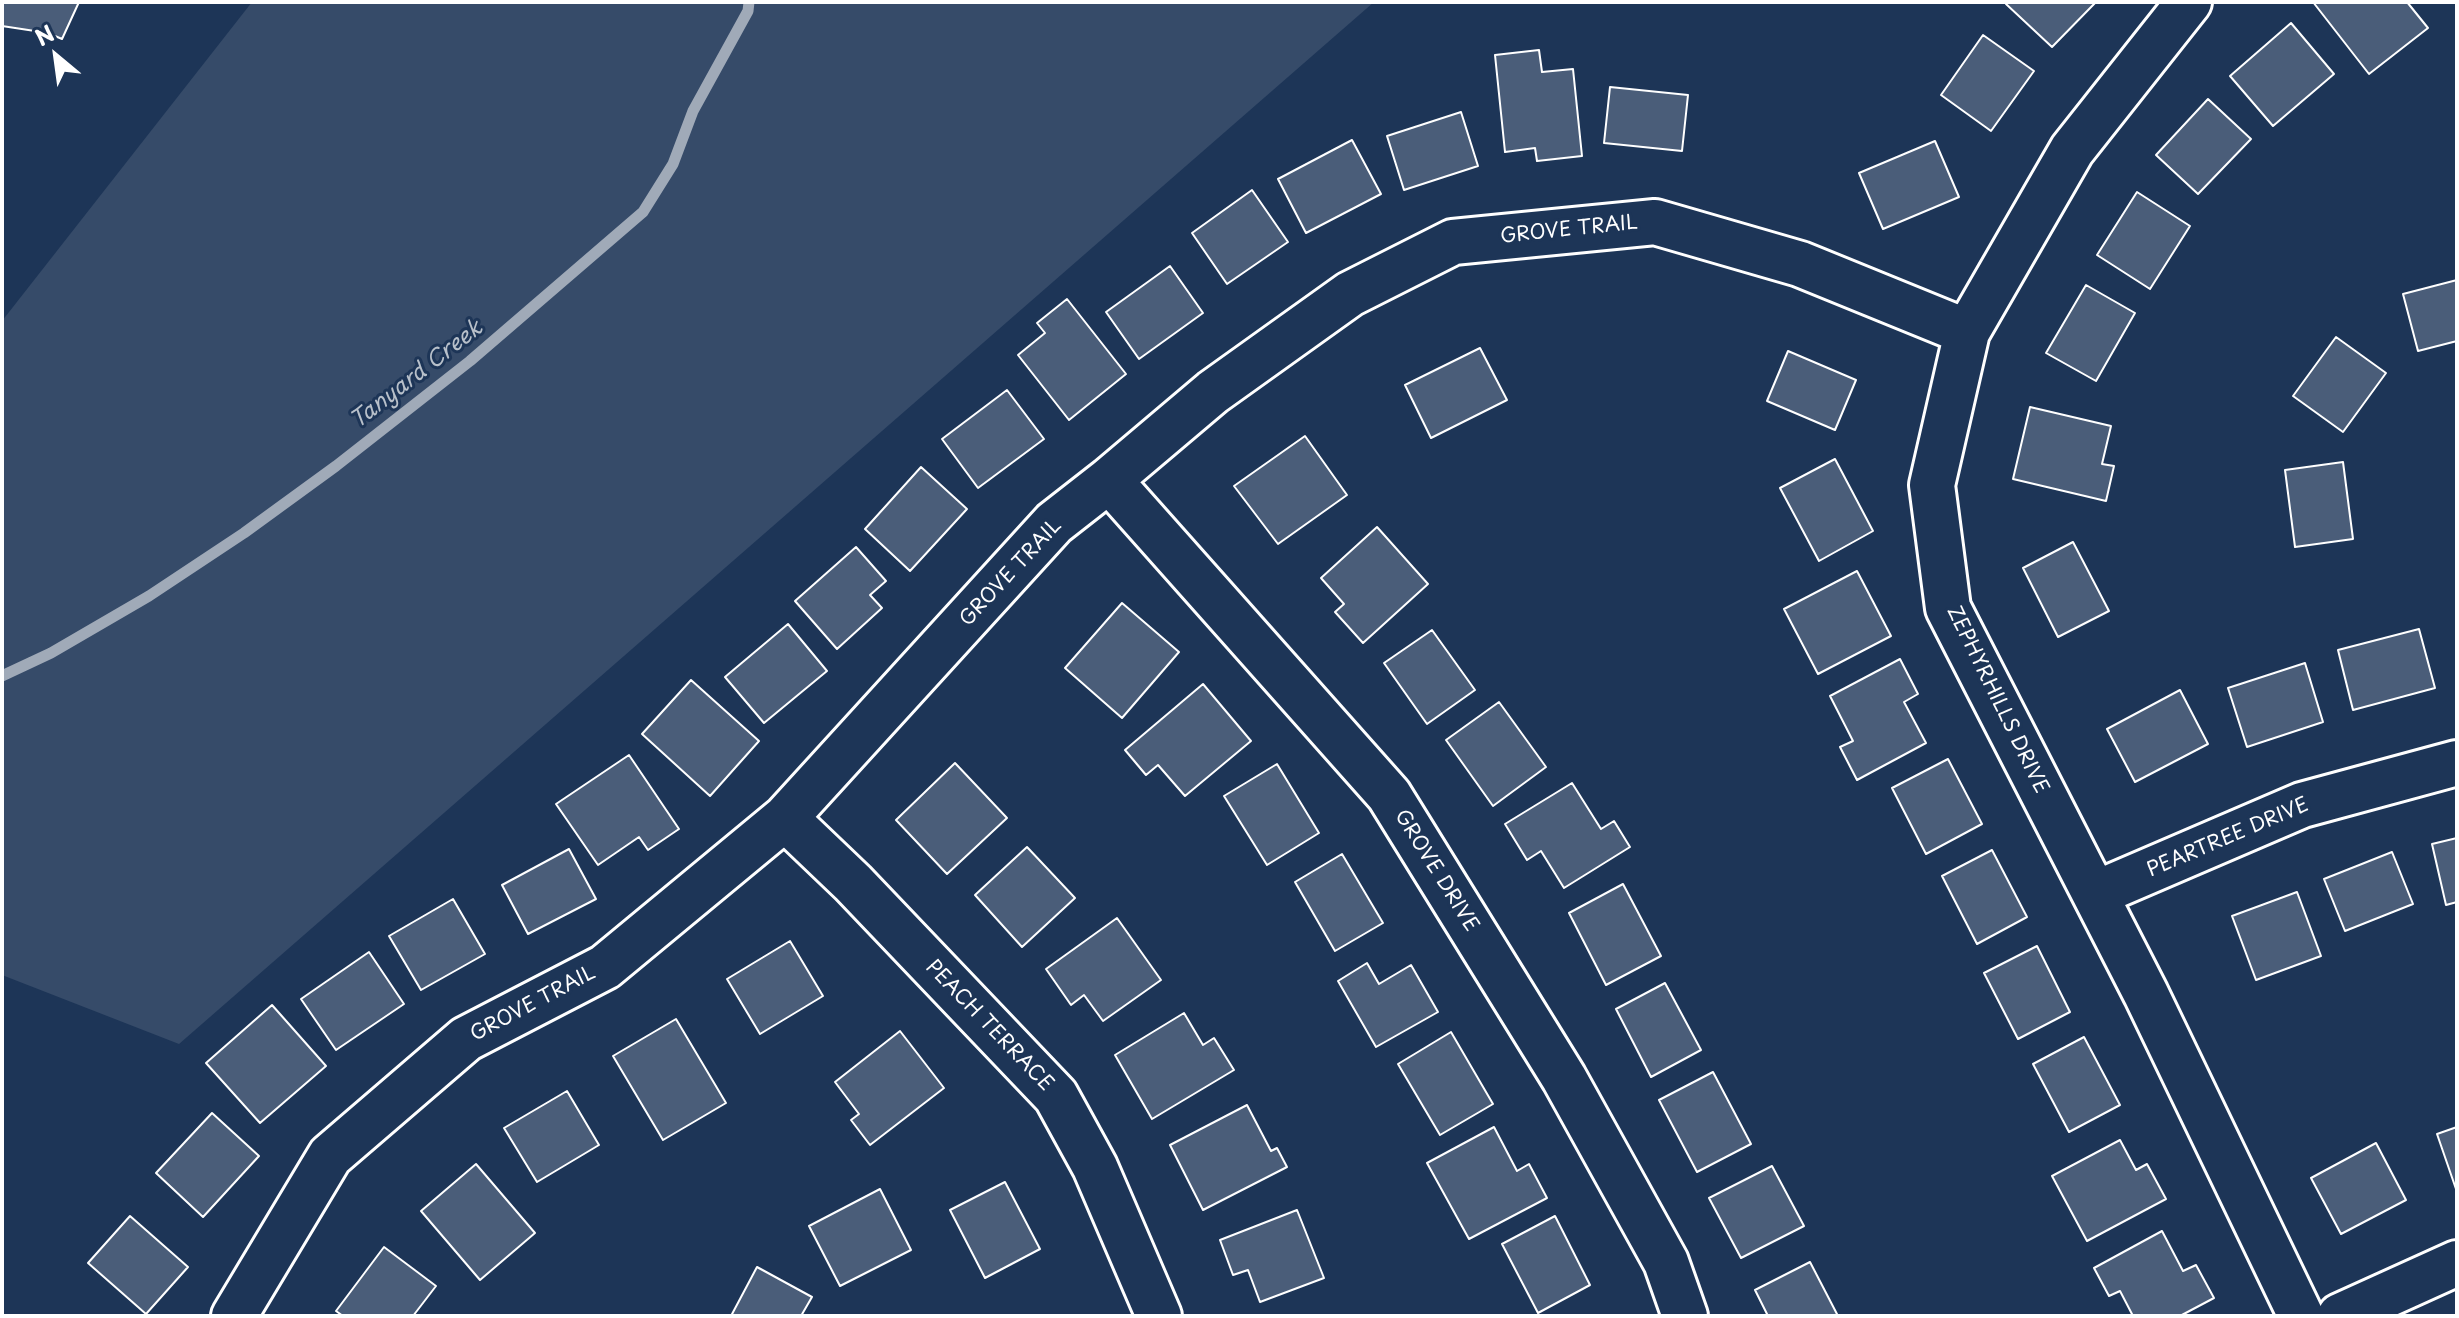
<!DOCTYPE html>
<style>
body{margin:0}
#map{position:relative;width:2459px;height:1318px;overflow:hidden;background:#1d3557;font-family:"Playpen Sans",sans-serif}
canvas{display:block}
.frame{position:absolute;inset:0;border:4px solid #fff;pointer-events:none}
.north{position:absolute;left:16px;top:16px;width:80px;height:80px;-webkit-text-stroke:6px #1d3557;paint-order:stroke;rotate:331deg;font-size:22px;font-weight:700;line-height:32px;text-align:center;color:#fff}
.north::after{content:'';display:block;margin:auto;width:28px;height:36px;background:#fff;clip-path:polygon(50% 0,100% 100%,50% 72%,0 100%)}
</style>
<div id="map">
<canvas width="2459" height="1318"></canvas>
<div class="frame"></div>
<div class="north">N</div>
</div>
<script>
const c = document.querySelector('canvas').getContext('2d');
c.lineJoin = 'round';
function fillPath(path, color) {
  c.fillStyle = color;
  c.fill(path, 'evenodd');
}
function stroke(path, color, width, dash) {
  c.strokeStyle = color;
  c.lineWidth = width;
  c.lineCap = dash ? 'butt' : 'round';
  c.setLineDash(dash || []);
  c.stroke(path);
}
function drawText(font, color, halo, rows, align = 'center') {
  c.font = font + ' "Playpen Sans",sans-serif';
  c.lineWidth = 6;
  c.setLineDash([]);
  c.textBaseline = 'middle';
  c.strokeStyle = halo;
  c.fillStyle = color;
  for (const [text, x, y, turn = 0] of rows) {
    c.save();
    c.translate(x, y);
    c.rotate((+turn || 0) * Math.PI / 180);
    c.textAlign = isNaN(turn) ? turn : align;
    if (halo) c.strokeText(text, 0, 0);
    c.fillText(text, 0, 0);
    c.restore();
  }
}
const green = new Path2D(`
 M 252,2 L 1374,2 L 179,1044 L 2,975 L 2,321 Z`);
const stream = new Path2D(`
 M 2,676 L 51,653 L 149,596 L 244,533 L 336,466 L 470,361 L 643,212 L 673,164 L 693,111 L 748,11 L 749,2`);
const building = new Path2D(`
 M 2,2 L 79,2 L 62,39 L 48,33 L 2,26 Z
 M 2008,2 L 2096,2 L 2052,47 L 2006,4 Z
 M 2313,2 L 2407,2 L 2428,28 L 2369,74 Z
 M 2291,23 L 2334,74 L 2273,126 L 2230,76 Z
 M 1983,35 L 2034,71 L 1991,131 L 1941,95 Z
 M 1539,50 L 1542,72 L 1573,69 L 1582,156 L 1537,161 L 1535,148 L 1505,152 L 1495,55 Z
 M 1610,87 L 1688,95 L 1682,151 L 1604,143 Z
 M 2208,99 L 2251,139 L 2198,194 L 2156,155 Z
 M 1461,112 L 1478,166 L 1404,190 L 1387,136 Z
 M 1352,140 L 1381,194 L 1306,233 L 1278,179 Z
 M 1935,141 L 1959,197 L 1883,229 L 1859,173 Z
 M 1252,190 L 1288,242 L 1227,284 L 1192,233 Z
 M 2137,192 L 2190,226 L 2150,289 L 2097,255 Z
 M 1170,266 L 1203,313 L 1139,359 L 1106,312 Z
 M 2457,280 L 2457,341 L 2418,351 L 2403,294 Z
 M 2086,285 L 2135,313 L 2096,381 L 2046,353 Z
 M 1067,299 L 1126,374 L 1069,420 L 1018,355 L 1045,333 L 1037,323 Z
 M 2336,337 L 2386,373 L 2343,432 L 2293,396 Z
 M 1480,348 L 1507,400 L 1431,438 L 1405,385 Z
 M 1788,351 L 1856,380 L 1835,430 L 1767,401 Z
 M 1007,390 L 1044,439 L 978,488 L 942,439 Z
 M 2030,407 L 2111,426 L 2102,464 L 2114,466 L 2106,501 L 2013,479 Z
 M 1305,436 L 1347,495 L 1278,544 L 1234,486 Z
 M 1835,459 L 1873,531 L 1819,561 L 1780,488 Z
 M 2343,462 L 2353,539 L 2295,547 L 2285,470 Z
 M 921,467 L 967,509 L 910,571 L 865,529 Z
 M 1377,527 L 1428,584 L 1363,643 L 1335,612 L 1344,604 L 1321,578 Z
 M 2073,542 L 2109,611 L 2058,637 L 2023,568 Z
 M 856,547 L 886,581 L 870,595 L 882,608 L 837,649 L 795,601 Z
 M 1857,571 L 1891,636 L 1818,674 L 1784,609 Z
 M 1122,603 L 1179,652 L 1122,718 L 1065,668 Z
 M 788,624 L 827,671 L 764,723 L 725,677 Z
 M 2419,629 L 2435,688 L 2353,710 L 2338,650 Z
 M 1432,630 L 1475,690 L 1427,724 L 1384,663 Z
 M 1900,659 L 1918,694 L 1904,702 L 1926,743 L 1857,780 L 1840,747 L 1853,741 L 1830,696 Z
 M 2305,663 L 2323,722 L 2247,747 L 2228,688 Z
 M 691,680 L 759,741 L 710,796 L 642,734 Z
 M 1203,684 L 1251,741 L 1185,796 L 1158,765 L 1146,775 L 1125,750 Z
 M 2180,690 L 2208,744 L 2135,782 L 2107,729 Z
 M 1499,702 L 1546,767 L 1493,806 L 1446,740 Z
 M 629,755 L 679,829 L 648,850 L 639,837 L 598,865 L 556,804 Z
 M 1948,759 L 1982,824 L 1926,854 L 1892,788 Z
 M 955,763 L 1007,818 L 947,874 L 896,820 Z
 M 1277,764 L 1319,833 L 1267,865 L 1224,796 Z
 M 1572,783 L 1601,829 L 1614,821 L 1630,847 L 1564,888 L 1541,851 L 1527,860 L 1505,824 Z
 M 2457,838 L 2457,902 L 2446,905 L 2432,844 Z
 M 1027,847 L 1075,898 L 1022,947 L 975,895 Z
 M 569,849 L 596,899 L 528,934 L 502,885 Z
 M 1992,850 L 2027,917 L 1977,944 L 1942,876 Z
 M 2392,852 L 2413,904 L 2345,931 L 2324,879 Z
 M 1342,854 L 1383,923 L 1335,951 L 1295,882 Z
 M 1623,884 L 1661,956 L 1606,985 L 1569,913 Z
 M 2297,892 L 2321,956 L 2256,980 L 2232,916 Z
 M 453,899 L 485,954 L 421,990 L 389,936 Z
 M 1117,918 L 1161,980 L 1103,1021 L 1084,995 L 1071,1005 L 1046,969 Z
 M 790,941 L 823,996 L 760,1034 L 727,979 Z
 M 2037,946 L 2070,1012 L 2018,1039 L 1984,973 Z
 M 369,952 L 404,1004 L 336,1050 L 301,999 Z
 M 1367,963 L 1379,984 L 1411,965 L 1438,1012 L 1376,1047 L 1338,981 Z
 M 1665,983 L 1701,1050 L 1651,1077 L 1616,1009 Z
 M 272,1005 L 326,1066 L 260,1123 L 206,1063 Z
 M 1184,1013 L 1203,1045 L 1214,1038 L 1234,1070 L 1152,1119 L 1115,1055 Z
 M 676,1019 L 726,1103 L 663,1140 L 613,1056 Z
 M 900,1031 L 944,1088 L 870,1145 L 851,1120 L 859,1114 L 835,1082 Z
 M 1451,1032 L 1493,1104 L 1440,1135 L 1398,1064 Z
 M 2084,1037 L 2120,1105 L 2069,1132 L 2033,1064 Z
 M 1713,1072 L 1751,1144 L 1697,1172 L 1659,1100 Z
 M 567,1091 L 599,1145 L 537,1182 L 504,1128 Z
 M 1247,1105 L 1271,1151 L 1277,1148 L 1287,1167 L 1203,1210 L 1170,1145 Z
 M 212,1113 L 259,1156 L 203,1217 L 156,1173 Z
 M 1494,1127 L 1517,1171 L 1529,1164 L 1547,1198 L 1469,1239 L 1427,1163 Z
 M 2457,1127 L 2457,1189 L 2456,1189 L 2437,1134 Z
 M 2120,1140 L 2136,1170 L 2147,1164 L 2166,1199 L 2087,1241 L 2052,1176 Z
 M 2376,1143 L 2406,1200 L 2341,1234 L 2311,1178 Z
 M 476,1164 L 535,1233 L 480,1280 L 421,1211 Z
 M 1772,1166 L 1804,1226 L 1741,1258 L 1709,1198 Z
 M 1005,1182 L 1040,1249 L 985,1278 L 950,1210 Z
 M 880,1189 L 911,1250 L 840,1286 L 809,1226 Z
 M 1297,1210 L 1324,1278 L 1260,1302 L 1248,1270 L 1233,1275 L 1220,1240 Z
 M 130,1216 L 188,1267 L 146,1314 L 88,1263 Z
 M 1555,1216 L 1590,1285 L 1538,1313 L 1502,1244 Z
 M 2162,1231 L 2183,1271 L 2196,1265 L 2214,1298 L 2180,1316 L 2133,1316 L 2120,1291 L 2109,1296 L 2094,1268 Z
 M 384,1247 L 436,1286 L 413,1316 L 343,1316 L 336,1311 Z
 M 1810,1262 L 1838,1316 L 1768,1316 L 1755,1290 Z
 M 757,1267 L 812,1297 L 801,1316 L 731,1316 Z`);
const minor = new Path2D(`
 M 2189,2 L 2072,150 L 1967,332 L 1932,485 L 1948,608 L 2146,994 L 2301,1316
 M 1109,480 L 1389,795 L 1564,1078 L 1666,1262 L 1685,1316
 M 785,818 L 853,883 L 1056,1096 L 1095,1167 L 1159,1316
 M 2095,894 L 2302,805 L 2457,763
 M 234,1316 L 330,1156 L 466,1039 L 605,967 L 785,818 L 1054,523 L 1109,480 L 1213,392 L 1350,294 L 1453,242 L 1655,222 L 1800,264 L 1967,332
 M 2340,1316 L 2457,1263`);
const streetNames = [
 ["GROVE TRAIL",1569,230,-6],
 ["GROVE TRAIL",1011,573,-47],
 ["ZEPHYRHILLS DRIVE",1997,700,64],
 ["PEARTREE DRIVE",2228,838,-23],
 ["GROVE DRIVE",1436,871,58],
 ["GROVE TRAIL",533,1004,-28],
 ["PEACH TERRACE",989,1026,46]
];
const waterNames = [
 ["Tanyard Creek",417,375,-38]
];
fillPath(green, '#364b69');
stroke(stream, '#a0aab8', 11);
fillPath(building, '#4a5d79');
stroke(building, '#fff', 2);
stroke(minor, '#fff', 50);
stroke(minor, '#1d3557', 44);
drawText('20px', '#fff', '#1d3557', streetNames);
drawText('italic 22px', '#b8c0ca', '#1d3557', waterNames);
</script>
